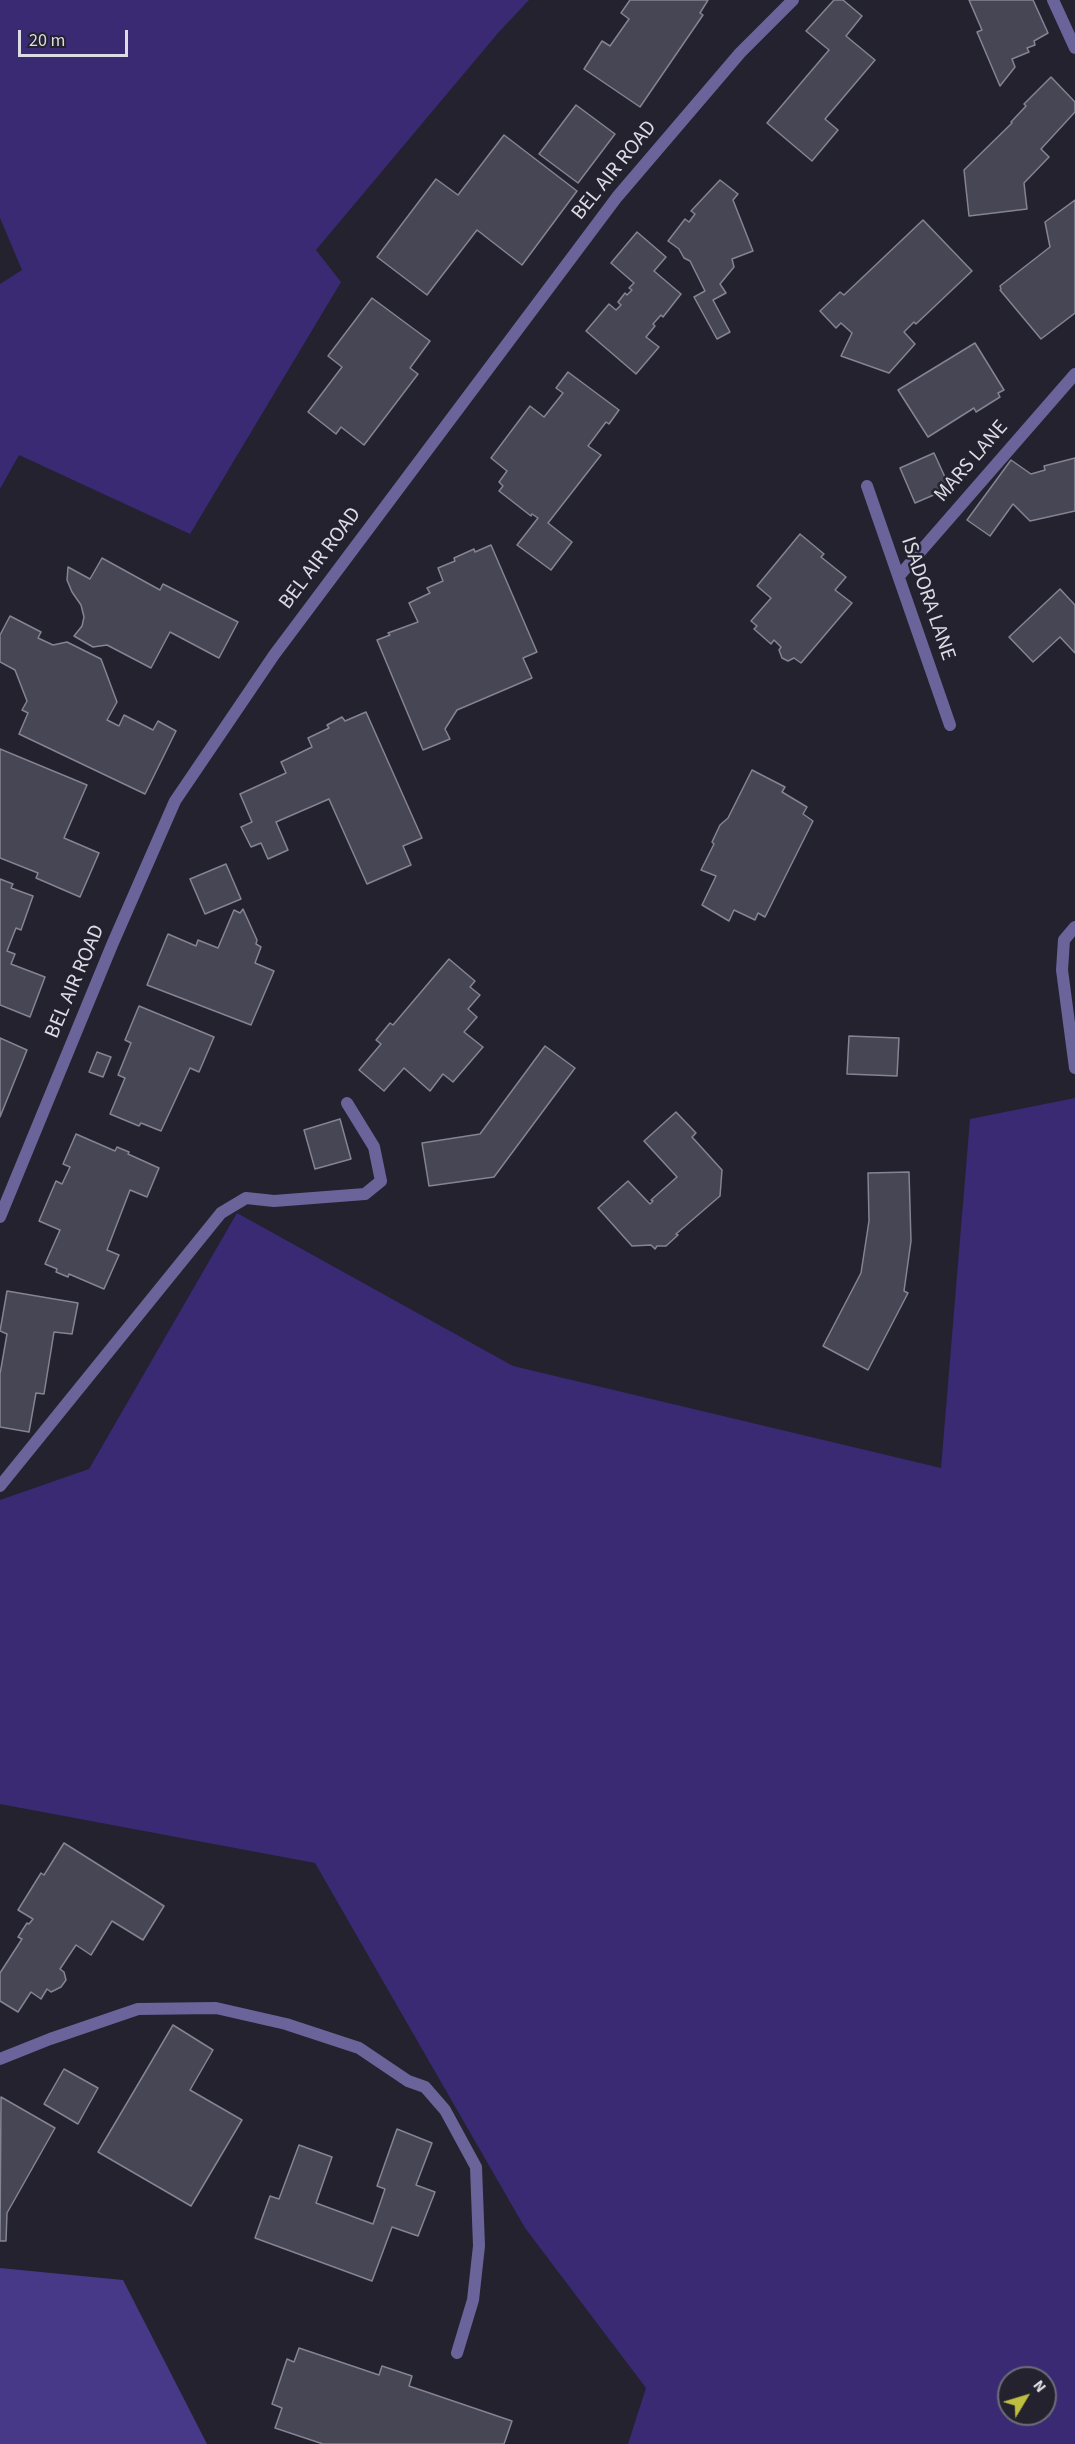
<!DOCTYPE html>
<style>
body{margin:0}
#map{position:relative;width:1075px;height:2444px;overflow:hidden;background:#23222e;font-family:"Source Sans 3",sans-serif}
canvas{display:block}
.north{position:absolute;left:997px;top:2366px;width:60px;height:60px;box-sizing:border-box;background:#23222e;border:2px solid #6d6c77;border-radius:50%;rotate:52deg;font-size:16px;font-weight:700;line-height:24px;text-align:center;color:#dddce5}
.north::after{content:'';display:block;margin:auto;width:21px;height:27px;background:#c0be41;clip-path:polygon(50% 0,100% 100%,50% 72%,0 100%)}
.scale{position:absolute;left:18px;top:30px;width:110px;height:27px;box-sizing:border-box;border:3px solid #dddce5;border-top:0;padding-left:8px;font-size:18px;line-height:21px;white-space:nowrap;color:#dddce5;-webkit-text-stroke:4px #23222e;paint-order:stroke}
</style>
<div id="map">
<canvas width="1075" height="2444"></canvas>
<div class="north">N</div>
<div class="scale">20 m</div>
</div>
<script>
const c = document.querySelector('canvas').getContext('2d');
c.lineJoin = 'round';
function fillPath(path, color) {
  c.fillStyle = color;
  c.fill(path, 'evenodd');
}
function stroke(path, color, width, dash) {
  c.strokeStyle = color;
  c.lineWidth = width;
  c.lineCap = dash ? 'butt' : 'round';
  c.setLineDash(dash || []);
  c.stroke(path);
}
function drawText(font, color, halo, rows, align = 'center') {
  c.font = font + ' "Source Sans 3",sans-serif';
  c.lineWidth = 5;
  c.setLineDash([]);
  c.textBaseline = 'middle';
  c.strokeStyle = halo;
  c.fillStyle = color;
  for (const [text, x, y, turn = 0] of rows) {
    c.save();
    c.translate(x, y);
    c.rotate((+turn || 0) * Math.PI / 180);
    c.textAlign = isNaN(turn) ? turn : align;
    if (halo) c.strokeText(text, 0, 0);
    c.fillText(text, 0, 0);
    c.restore();
  }
}
const green = new Path2D(`
 M 0,0 L 529,0 L 498,33 L 316,250 L 341,282 L 190,534 L 19,455 L 0,489 L 0,284 L 22,270 L 0,218 Z
 M 1075,1098 L 1075,2444 L 628,2444 L 646,2388 L 525,2228 L 315,1863 L 0,1804 L 0,1500 L 89,1469 L 237,1213 L 513,1366 L 941,1468 L 970,1119 ZM 1009,2378 L 1045,2378 L 1045,2414 L 1009,2414 Z`);
const forest = new Path2D(`
 M 0,2268 L 123,2280 L 207,2444 L 0,2444 Z`);
const building = new Path2D(`
 M 630,0 L 708,0 L 700,13 L 703,15 L 640,107 L 584,69 L 602,41 L 610,46 L 629,19 L 621,13 Z
 M 834,0 L 843,0 L 862,16 L 846,36 L 875,60 L 825,119 L 838,130 L 812,161 L 767,123 L 829,50 L 806,31 Z
 M 969,0 L 1033,0 L 1048,33 L 1034,41 L 1035,45 L 1027,48 L 1029,52 L 1012,59 L 1015,67 L 1000,86 L 977,32 L 982,30 Z
 M 1051,77 L 1075,102 L 1075,112 L 1041,149 L 1049,157 L 1024,183 L 1027,209 L 969,216 L 964,170 L 1012,123 L 1011,122 L 1026,106 L 1024,104 Z
 M 576,105 L 615,134 L 578,183 L 539,154 Z
 M 504,135 L 577,191 L 522,265 L 477,230 L 427,295 L 377,257 L 436,179 L 458,195 Z
 M 720,180 L 738,194 L 733,200 L 753,251 L 732,259 L 734,267 L 720,284 L 726,293 L 713,300 L 730,332 L 717,339 L 694,297 L 705,291 L 690,261 L 684,258 L 679,249 L 668,241 L 685,219 L 689,222 L 695,214 L 691,211 Z
 M 1075,200 L 1075,313 L 1041,339 L 1000,290 L 1001,289 L 1000,286 L 1050,247 L 1045,222 Z
 M 923,220 L 972,271 L 916,324 L 914,322 L 904,332 L 915,344 L 889,373 L 841,356 L 852,333 L 841,323 L 836,328 L 820,311 L 840,292 L 844,295 Z
 M 637,232 L 666,257 L 654,271 L 681,294 L 663,317 L 661,315 L 653,324 L 655,326 L 646,337 L 659,347 L 636,374 L 586,331 L 609,304 L 616,310 L 621,305 L 618,302 L 625,293 L 627,295 L 632,290 L 629,288 L 634,283 L 611,263 Z
 M 372,298 L 430,341 L 410,368 L 418,374 L 364,445 L 341,427 L 336,434 L 308,412 L 342,367 L 328,356 Z
 M 975,343 L 1004,390 L 998,393 L 1000,397 L 976,412 L 974,408 L 928,437 L 898,390 Z
 M 568,372 L 619,410 L 609,424 L 606,422 L 588,446 L 601,455 L 548,523 L 572,542 L 551,570 L 517,545 L 538,518 L 532,514 L 531,516 L 499,491 L 503,486 L 499,482 L 507,471 L 491,458 L 530,406 L 544,417 L 563,393 L 556,388 Z
 M 934,453 L 950,488 L 915,503 L 900,468 Z
 M 1075,458 L 1075,511 L 1030,521 L 1013,504 L 990,536 L 967,520 L 1011,460 L 1031,474 L 1045,470 L 1044,466 Z
 M 800,534 L 824,554 L 821,557 L 846,577 L 835,590 L 852,603 L 801,663 L 794,658 L 788,661 L 782,658 L 779,650 L 781,647 L 774,640 L 771,644 L 754,629 L 757,626 L 751,621 L 771,598 L 757,586 Z
 M 491,545 L 537,652 L 523,658 L 532,678 L 457,710 L 445,729 L 450,739 L 423,750 L 377,640 L 390,635 L 388,633 L 418,622 L 409,603 L 430,593 L 427,588 L 443,581 L 438,568 L 455,561 L 454,558 L 474,549 L 475,552 Z
 M 102,558 L 160,590 L 163,584 L 238,622 L 219,658 L 170,632 L 151,668 L 107,645 L 93,647 L 74,636 L 82,626 L 84,617 L 81,605 L 72,592 L 67,580 L 68,567 L 90,579 Z
 M 1060,589 L 1075,605 L 1075,653 L 1060,637 L 1033,662 L 1009,637 Z
 M 10,616 L 41,632 L 38,638 L 53,645 L 67,642 L 101,659 L 117,702 L 107,720 L 119,726 L 124,715 L 153,730 L 158,721 L 176,731 L 145,794 L 19,734 L 28,713 L 22,710 L 27,701 L 15,670 L 0,662 L 0,635 Z
 M 366,712 L 422,838 L 403,846 L 411,865 L 367,884 L 329,799 L 276,822 L 288,850 L 268,859 L 261,843 L 251,847 L 241,827 L 252,822 L 240,794 L 286,773 L 281,762 L 312,747 L 308,738 L 329,728 L 327,725 L 342,717 L 345,721 Z
 M 0,749 L 87,785 L 64,838 L 99,853 L 80,897 L 36,878 L 38,873 L 0,858 Z
 M 752,770 L 785,787 L 782,792 L 807,807 L 803,814 L 813,821 L 765,917 L 758,913 L 755,920 L 734,910 L 729,921 L 702,905 L 716,876 L 701,870 L 714,844 L 712,842 L 720,825 L 728,818 Z
 M 226,864 L 241,899 L 205,914 L 190,879 Z
 M 0,879 L 13,884 L 11,888 L 33,896 L 21,930 L 16,928 L 7,951 L 15,954 L 11,964 L 45,977 L 30,1017 L 0,1005 Z
 M 243,909 L 257,940 L 256,944 L 261,947 L 255,963 L 274,971 L 251,1025 L 147,985 L 168,934 L 196,946 L 198,940 L 218,948 L 234,910 L 240,913 Z
 M 449,959 L 475,981 L 470,987 L 480,995 L 468,1009 L 477,1017 L 464,1032 L 483,1047 L 453,1082 L 443,1074 L 430,1091 L 404,1068 L 384,1091 L 359,1070 L 381,1044 L 376,1040 L 390,1023 L 393,1025 Z
 M 139,1006 L 214,1037 L 199,1072 L 190,1068 L 161,1131 L 141,1123 L 139,1126 L 110,1114 L 125,1078 L 118,1075 L 131,1043 L 125,1040 Z
 M 849,1036 L 899,1038 L 897,1076 L 847,1074 Z
 M 0,1038 L 27,1050 L 0,1117 Z
 M 545,1046 L 575,1068 L 494,1177 L 429,1186 L 422,1143 L 480,1134 Z
 M 97,1052 L 111,1057 L 103,1077 L 89,1072 Z
 M 676,1112 L 696,1133 L 692,1137 L 722,1170 L 720,1196 L 676,1234 L 678,1235 L 666,1246 L 657,1246 L 655,1249 L 651,1245 L 632,1246 L 598,1208 L 628,1181 L 650,1204 L 653,1201 L 651,1200 L 677,1177 L 644,1141 Z
 M 340,1119 L 351,1159 L 315,1169 L 304,1130 Z
 M 76,1134 L 115,1151 L 117,1147 L 129,1152 L 128,1154 L 159,1168 L 147,1197 L 130,1190 L 107,1250 L 119,1255 L 104,1289 L 69,1274 L 68,1277 L 56,1272 L 57,1269 L 45,1264 L 60,1230 L 39,1221 L 56,1181 L 62,1184 L 70,1167 L 63,1164 Z
 M 909,1172 L 911,1241 L 904,1291 L 908,1293 L 868,1370 L 823,1346 L 861,1273 L 869,1221 L 868,1173 Z
 M 7,1291 L 78,1303 L 72,1334 L 54,1332 L 44,1394 L 36,1393 L 29,1432 L 0,1427 L 0,1374 L 7,1334 L 0,1331 Z
 M 64,1843 L 164,1906 L 143,1940 L 112,1921 L 91,1955 L 76,1945 L 60,1969 L 64,1972 L 66,1980 L 61,1987 L 51,1992 L 47,1989 L 41,1999 L 31,1992 L 18,2012 L 0,2001 L 0,1973 L 22,1939 L 18,1937 L 27,1923 L 29,1924 L 33,1919 L 18,1910 L 41,1873 L 44,1875 Z
 M 173,2025 L 213,2050 L 190,2090 L 242,2120 L 191,2206 L 98,2152 Z
 M 64,2069 L 98,2088 L 78,2124 L 44,2104 Z
 M 1,2097 L 55,2128 L 7,2213 L 6,2241 L 0,2241 Z
 M 397,2129 L 432,2143 L 416,2185 L 435,2192 L 418,2236 L 392,2227 L 372,2281 L 255,2238 L 270,2196 L 279,2199 L 299,2145 L 332,2157 L 316,2203 L 373,2224 L 385,2189 L 377,2186 Z
 M 299,2348 L 379,2375 L 382,2366 L 412,2376 L 409,2386 L 512,2421 L 504,2444 L 323,2444 L 275,2428 L 282,2408 L 272,2404 L 287,2359 L 294,2362 Z`);
const lane = new Path2D(`
 M 0,1486 L 221,1213 L 246,1198 L 274,1201 L 365,1194 L 381,1181 L 374,1147 L 347,1103
 M 0,2059 L 50,2039 L 138,2009 L 216,2008 L 286,2024 L 359,2048 L 408,2081 L 425,2087 L 445,2110 L 476,2167 L 479,2246 L 473,2300 L 457,2353`);
const street = new Path2D(`
 M 1053,0 L 1075,48
 M 867,486 L 950,725
 M 899,576 L 1075,374
 M 1075,927 L 1064,940 L 1062,970 L 1075,1068
 M 0,1217 L 112,945 L 175,801 L 274,655 L 617,197 L 740,53 L 793,0`);
const streetNames = [
 ["BEL AIR ROAD",615,171,-51],
 ["MARS LANE",972,462,-49],
 ["BEL AIR ROAD",321,559,-53],
 ["ISADORA LANE",927,599,71],
 ["BEL AIR ROAD",76,982,-67]
];
fillPath(green, '#3a2a73');
fillPath(forest, '#483888');
fillPath(building, '#474654');
stroke(building, '#858494', 1.5);
stroke(lane, '#6a649a', 12);
stroke(street, '#6a649a', 12);
drawText('21px', '#dddce5', '#23222e', streetNames);
</script>
